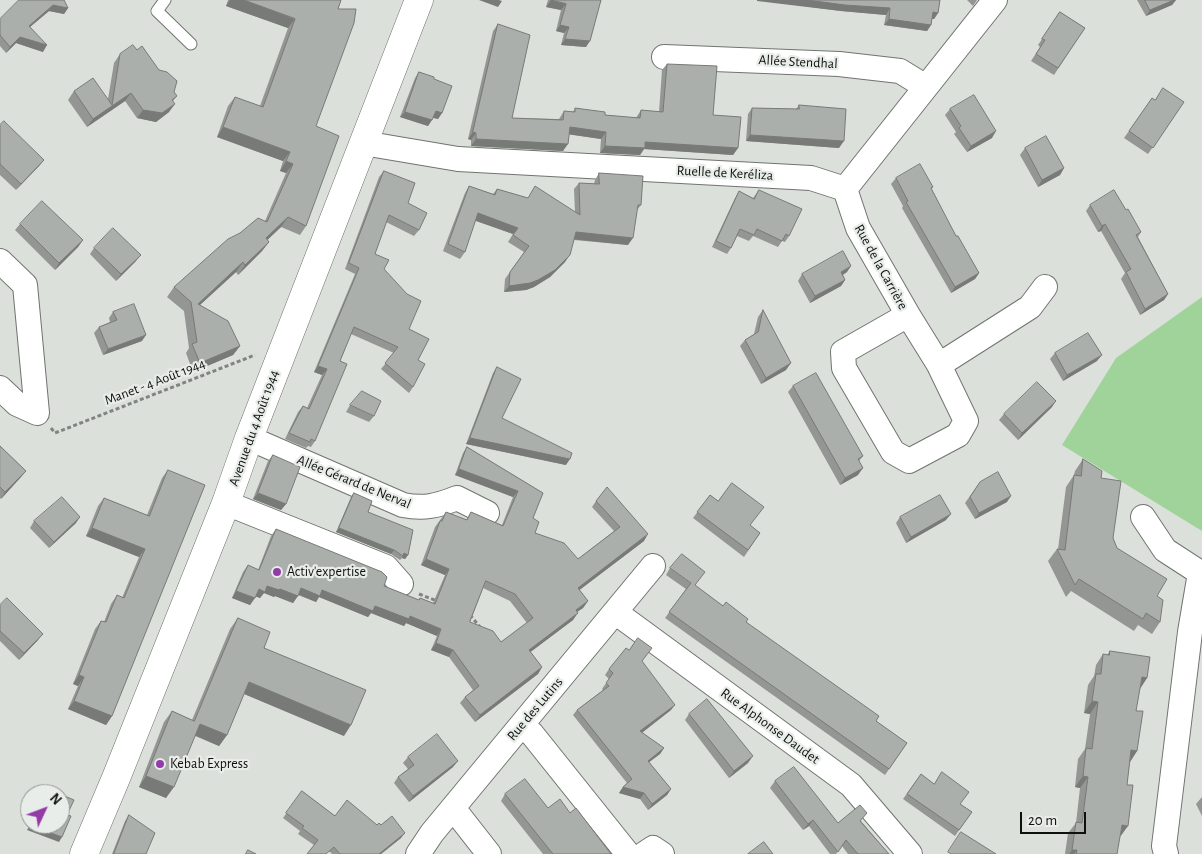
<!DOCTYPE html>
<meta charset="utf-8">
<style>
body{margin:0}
#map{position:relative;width:1202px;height:854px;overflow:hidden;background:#dce0db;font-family:"Alegreya Sans",sans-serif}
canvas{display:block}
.north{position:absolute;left:20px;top:784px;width:50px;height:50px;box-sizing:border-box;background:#e9ede9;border:1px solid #919591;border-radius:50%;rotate:47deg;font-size:14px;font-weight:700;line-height:20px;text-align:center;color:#0e100e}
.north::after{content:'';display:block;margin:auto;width:18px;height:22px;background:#933ba7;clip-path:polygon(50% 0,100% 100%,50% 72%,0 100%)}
.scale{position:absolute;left:1020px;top:812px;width:66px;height:22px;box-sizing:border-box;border:2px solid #0e100e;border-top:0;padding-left:6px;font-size:15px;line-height:18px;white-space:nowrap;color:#0e100e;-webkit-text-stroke:4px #e9ede9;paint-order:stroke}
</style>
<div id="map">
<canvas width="1202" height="854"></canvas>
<div class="north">N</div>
<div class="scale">20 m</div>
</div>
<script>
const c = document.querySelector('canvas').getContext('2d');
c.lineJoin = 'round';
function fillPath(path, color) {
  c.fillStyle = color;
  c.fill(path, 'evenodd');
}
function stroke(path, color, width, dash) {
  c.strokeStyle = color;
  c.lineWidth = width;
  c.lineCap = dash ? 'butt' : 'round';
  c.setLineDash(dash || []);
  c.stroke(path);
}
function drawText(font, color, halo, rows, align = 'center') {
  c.font = font + ' "Alegreya Sans",sans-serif';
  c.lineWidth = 4.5;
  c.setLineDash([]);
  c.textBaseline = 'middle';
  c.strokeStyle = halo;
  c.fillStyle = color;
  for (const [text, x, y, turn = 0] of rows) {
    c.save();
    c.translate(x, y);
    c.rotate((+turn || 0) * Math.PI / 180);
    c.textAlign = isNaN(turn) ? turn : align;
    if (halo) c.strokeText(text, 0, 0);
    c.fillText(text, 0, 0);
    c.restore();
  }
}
const green = new Path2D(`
 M 1202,297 L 1202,531 L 1062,445 L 1116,358 Z`);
const path = new Path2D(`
 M 51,428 L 55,433 L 255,355
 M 419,594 L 437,601
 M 470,615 L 480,627`);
const service = new Path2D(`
 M 165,0 L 157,11 L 191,44`);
const minor = new Path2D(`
 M 664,57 L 839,64 L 900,71 L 926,87
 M 363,143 L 458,159 L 811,178 L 845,189
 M 845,189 L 995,0
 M 845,189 L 858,228 L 908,315
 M 0,261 L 25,285 L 37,413 L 17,404 L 0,388
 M 908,315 L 939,365 L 966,421 L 958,435 L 909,461 L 893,452 L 844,368 L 843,352 Z
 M 939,365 L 1030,307 L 1045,287
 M 249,438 L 403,505 C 424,509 437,506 457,498 L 487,513
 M 226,503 L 386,567 L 401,584
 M 1143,517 L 1165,550 L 1202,574
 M 615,612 L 851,785 L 910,854
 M 521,726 L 532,734 L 628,854
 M 453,808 L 489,854
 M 418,854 L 432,833 L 653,566
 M 644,854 L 653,848 L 662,854
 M 1166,854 L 1164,846 L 1190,632 L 1200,573`);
const tertiary = new Path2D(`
 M 84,854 L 116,778 L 226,503 L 249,438 L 419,0`);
const wall = new Path2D(`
 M 228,0 L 341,0 L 338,9 L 316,126 L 306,226 L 300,235 L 281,227 L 267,240 L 269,242 L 262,251 L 238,275 L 236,272 L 200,305 L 240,346 L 233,355 L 193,372 L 186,353 L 189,348 L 184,311 L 167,297 L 174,287 L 265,221 L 286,173 L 280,171 L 283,161 L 217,137 L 228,106 L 235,97 L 260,106 L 288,28 L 226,6 Z
 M 548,0 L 601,0 L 586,47 L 561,45 L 564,33 L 556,31 L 561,10 L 546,7 Z
 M 757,0 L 940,0 L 938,13 L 934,19 L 932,19 L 931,25 L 927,31 L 884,25 L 886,15 L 841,11 Z
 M 967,0 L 977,0 L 973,6 Z
 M 1137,0 L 1176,0 L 1172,5 L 1146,16 Z
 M 68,8 L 64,14 L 49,11 L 30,27 L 43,52 L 16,43 L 6,53 L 0,46 L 0,19 Z
 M 1060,12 L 1085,28 L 1054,75 L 1031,61 L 1040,47 L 1038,45 Z
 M 498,24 L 512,118 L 559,119 L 564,111 L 573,112 L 575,108 L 605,115 L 636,118 L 641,110 L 659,112 L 662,70 L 667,64 L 713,115 L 738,148 L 733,155 L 644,149 L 640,155 L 600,153 L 601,139 L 569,134 L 563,151 L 471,146 L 471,140 L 468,139 L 493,31 Z
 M 137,50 L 177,96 L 173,101 L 169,112 L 156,122 L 137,118 L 125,101 L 87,127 L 68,100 L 74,91 L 108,99 L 114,63 L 120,54 Z
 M 419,72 L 434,79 L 442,113 L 438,119 L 433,118 L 428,126 L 400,117 L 415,78 Z
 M 1152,98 L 1155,100 L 1184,102 L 1148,154 L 1124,138 Z
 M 799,105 L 839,148 L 746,141 L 748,114 L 752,108 L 796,109 Z
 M 950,109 L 992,138 L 967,152 L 954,134 L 956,132 L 945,115 Z
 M 0,125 L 44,160 L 39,166 L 16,190 L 0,175 Z
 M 1025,148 L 1064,168 L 1060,175 L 1038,187 L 1020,155 Z
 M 384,171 L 408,203 L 419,230 L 414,236 L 386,222 L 375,254 L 384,269 L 409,329 L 418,360 L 413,387 L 409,393 L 381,369 L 394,353 L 351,334 L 340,361 L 315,441 L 311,447 L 308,446 L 306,448 L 285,439 L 298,412 L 303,406 L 307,408 L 322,375 L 314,372 L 355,274 L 345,269 L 379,177 Z
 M 599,173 L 641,205 L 637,210 L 628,245 L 574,240 L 565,262 L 550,277 L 534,287 L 526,290 L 504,292 L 505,279 L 524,252 L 508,242 L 513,234 L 475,220 L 465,252 L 460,259 L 443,251 L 465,193 L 469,186 L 493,194 L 497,189 L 575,212 L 574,189 L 579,183 L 594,184 L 595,180 Z
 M 896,178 L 933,187 L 931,189 L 956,236 L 979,273 L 975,279 L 951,293 L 902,208 L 903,206 L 891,184 Z
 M 759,190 L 789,236 L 785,242 L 782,241 L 778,247 L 753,236 L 749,241 L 737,236 L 731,248 L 727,254 L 712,247 L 735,198 L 739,191 L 753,198 Z
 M 1090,205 L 1126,210 L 1141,232 L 1138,237 L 1168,294 L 1164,300 L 1140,315 L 1121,279 L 1125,273 L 1101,231 L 1098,232 L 1086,211 Z
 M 20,224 L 83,240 L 78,247 L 55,270 L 15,230 Z
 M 94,248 L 136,261 L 116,281 L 90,254 Z
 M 847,272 L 843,275 L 845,280 L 841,286 L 810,303 L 798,281 L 802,274 Z
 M 763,310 L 786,370 L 761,384 L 740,346 L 745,340 L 754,334 L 758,317 Z
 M 113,312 L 142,341 L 103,355 L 94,333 L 99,327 L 110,322 L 109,318 Z
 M 1055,353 L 1097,361 L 1063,381 L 1050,359 Z
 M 497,367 L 502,418 L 566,465 L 466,444 L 493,373 Z
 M 793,386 L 863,456 L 859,461 L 858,475 L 840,485 L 788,392 Z
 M 350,405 L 374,416 L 369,422 L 346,412 Z
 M 1052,407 L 1018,440 L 999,420 L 1004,414 Z
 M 0,446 L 26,471 L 21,477 L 1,499 L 0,498 Z
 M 467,447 L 543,493 L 533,518 L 535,533 L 578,559 L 614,531 L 592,507 L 596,501 L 644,541 L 579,590 L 588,601 L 583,608 L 577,612 L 573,620 L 530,652 L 542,667 L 538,674 L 475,722 L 460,703 L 465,697 L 473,690 L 449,657 L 431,650 L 437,636 L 406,623 L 404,626 L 371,613 L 368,617 L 319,597 L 316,602 L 298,595 L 293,603 L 275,596 L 274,597 L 264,593 L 260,598 L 256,596 L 250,605 L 232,598 L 243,572 L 248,565 L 258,570 L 271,536 L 276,529 L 384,586 L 419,600 L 420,598 L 433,603 L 445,575 L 421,565 L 435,527 L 446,512 L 466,520 L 471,512 L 502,525 L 513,497 L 455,475 L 463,453 ZM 483,588 L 510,601 L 527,623 L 501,642 L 470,622 Z
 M 273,455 L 286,504 L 281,510 L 253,499 L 268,461 Z
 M 1083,459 L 1101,478 L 1113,538 L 1117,548 L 1157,596 L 1160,622 L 1152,634 L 1138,625 L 1134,631 L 1071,591 L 1066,597 L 1048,561 L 1057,549 L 1058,549 L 1066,487 L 1074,475 L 1075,471 Z
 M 168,470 L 112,716 L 106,725 L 68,709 L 78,686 L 73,684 L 95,629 L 101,621 L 104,622 L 111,604 L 117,595 L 122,598 L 139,557 L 86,536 L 98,506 L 104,498 L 147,515 L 162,478 Z
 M 980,482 L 1007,502 L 975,519 L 965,503 Z
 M 354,493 L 368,512 L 408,555 L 405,559 L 402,558 L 400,560 L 391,554 L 336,532 L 351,497 Z
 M 710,495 L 760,533 L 744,557 L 693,518 Z
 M 900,517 L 946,520 L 906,543 L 896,523 Z
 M 34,521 L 76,523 L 49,548 L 30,528 Z
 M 670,568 L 746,622 L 876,721 L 907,743 L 885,775 L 665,618 L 686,589 L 666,575 Z
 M 0,605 L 38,640 L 19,660 L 0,641 Z
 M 238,618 L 344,736 L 244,694 L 227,735 L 219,746 L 195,736 L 166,798 L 139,787 L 164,722 L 172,711 L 192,720 L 230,629 Z
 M 1110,651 L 1147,678 L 1140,688 L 1136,711 L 1137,751 L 1130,762 L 1117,854 L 1065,854 L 1068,833 L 1076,823 L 1080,788 L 1075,787 L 1078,759 L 1085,749 L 1090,714 L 1084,713 L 1088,685 L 1094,676 L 1096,665 L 1103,654 L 1107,655 Z
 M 642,661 L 671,710 L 642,733 L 664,748 L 660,754 L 649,762 L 671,789 L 667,795 L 648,810 L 640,799 L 619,793 L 623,787 L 627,783 L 573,715 L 577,710 L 603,690 L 602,689 L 609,679 L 605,675 L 609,669 Z
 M 689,714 L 748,763 L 729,778 L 685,720 Z
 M 408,757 L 453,767 L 409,802 L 394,783 L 398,777 L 408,769 L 403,763 Z
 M 921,774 L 960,804 L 972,812 L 955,836 L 903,799 Z
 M 775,781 L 838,823 L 861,821 L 889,854 L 848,854 L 842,846 L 836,854 L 830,854 L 809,826 L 803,830 L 770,788 Z
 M 302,791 L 335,816 L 381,825 L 401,838 L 381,854 L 332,854 L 330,852 L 314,845 L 298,834 L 300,831 L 283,818 Z
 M 505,794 L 548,808 L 570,813 L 611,854 L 543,854 L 501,801 Z
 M 1202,797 L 1202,816 L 1196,804 Z
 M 129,815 L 146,854 L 112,854 L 125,821 Z`);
const shadedWall = new Path2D(`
 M 230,0 L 244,0 L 295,19 L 288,28 L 226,6 Z
 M 479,0 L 499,0 L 502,1 L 498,7 Z
 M 551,0 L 566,4 L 561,10 L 546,7 Z
 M 757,0 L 807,0 L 890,8 L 886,15 L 841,11 L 757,1 Z
 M 1174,0 L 1176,0 L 1172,5 L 1146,16 L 1150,10 Z
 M 53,5 L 68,8 L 64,14 L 49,11 L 24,32 L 29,26 Z
 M 933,12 L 938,13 L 934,19 L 928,19 Z
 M 889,19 L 931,25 L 927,31 L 884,25 Z
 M 560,25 L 569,27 L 564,33 L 556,31 Z
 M 20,37 L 47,45 L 43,52 L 16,43 L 6,53 L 10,47 Z
 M 565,39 L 590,41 L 586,47 L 561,45 Z
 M 131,93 L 125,101 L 87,127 L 93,119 Z
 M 175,104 L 169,112 L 156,122 L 137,118 L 143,110 Z
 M 436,111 L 442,113 L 438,119 L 431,117 Z
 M 405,112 L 432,120 L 428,126 L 400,117 Z
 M 223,127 L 290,152 L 283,161 L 217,137 Z
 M 570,127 L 606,132 L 601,139 L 566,134 Z
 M 996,131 L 992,138 L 967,152 L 971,146 Z
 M 473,132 L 476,133 L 471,140 L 468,139 Z
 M 750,135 L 844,141 L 839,148 L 746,141 Z
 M 476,139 L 568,144 L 563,151 L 471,146 Z
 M 645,142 L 738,148 L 733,155 L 644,149 L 640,155 L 600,153 L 605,146 Z
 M 44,160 L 39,166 L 16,190 L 21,184 Z
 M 286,161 L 293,164 L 286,173 L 280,171 Z
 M 1064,168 L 1060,175 L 1038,187 L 1042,180 Z
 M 478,213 L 518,228 L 513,234 L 473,220 Z
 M 288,217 L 281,227 L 259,248 L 266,238 Z
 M 1105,224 L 1101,231 L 1098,232 L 1102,226 Z
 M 576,232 L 633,238 L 628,245 L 571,239 Z
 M 83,240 L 78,247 L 55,270 L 59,263 Z
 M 269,242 L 262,251 L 238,275 L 245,265 Z
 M 141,255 L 136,261 L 116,281 L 121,274 Z
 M 570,255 L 565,262 L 550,277 L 534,287 L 526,290 L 504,292 L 509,286 Z
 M 243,262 L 236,272 L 191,313 L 198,304 Z
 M 851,266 L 847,272 L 837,278 L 841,272 Z
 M 979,273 L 975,279 L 951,293 L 955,287 Z
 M 845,280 L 841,286 L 810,303 L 815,296 Z
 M 1168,294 L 1164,300 L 1140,315 L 1145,309 Z
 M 146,335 L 142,341 L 103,355 L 108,349 Z
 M 240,346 L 233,355 L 193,372 L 200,363 Z
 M 1102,355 L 1097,361 L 1063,381 L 1067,375 Z
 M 791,363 L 786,370 L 761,384 L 766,378 Z
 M 318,366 L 327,369 L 322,375 L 314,372 Z
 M 1056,401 L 1052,407 L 1018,440 L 1022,433 Z
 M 470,438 L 570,459 L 566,465 L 466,444 Z
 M 863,468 L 858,475 L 840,485 L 845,478 Z
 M 459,469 L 518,491 L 513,497 L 455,475 Z
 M 26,471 L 21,477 L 1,499 L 5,492 Z
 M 258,493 L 286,504 L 281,510 L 253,499 Z
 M 1011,496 L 1007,502 L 975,519 L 979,513 Z
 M 951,514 L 946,520 L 906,543 L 911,537 Z
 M 80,517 L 76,523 L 49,548 L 54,542 Z
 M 92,528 L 145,549 L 139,557 L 86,536 Z
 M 339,528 L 394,550 L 391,554 L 336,532 Z
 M 648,534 L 644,541 L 573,595 L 578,588 Z
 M 404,553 L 408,555 L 405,559 L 402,558 Z
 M 426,559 L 449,569 L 445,575 L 421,565 Z
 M 267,586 L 280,589 L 298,596 L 293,603 L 275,596 L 274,597 L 264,593 L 260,598 L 254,596 L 259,589 Z
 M 301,588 L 322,590 L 410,616 L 441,629 L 437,636 L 406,623 L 404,626 L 371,613 L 368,617 L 319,597 L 316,602 L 297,594 Z
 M 236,591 L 255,598 L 250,605 L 232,598 Z
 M 588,601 L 583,608 L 571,616 L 576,610 Z
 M 578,613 L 573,620 L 524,657 L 529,650 Z
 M 43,634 L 38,640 L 19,660 L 24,653 Z
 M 436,643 L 453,650 L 449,657 L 431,650 Z
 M 542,667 L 538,674 L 475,722 L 480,715 Z
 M 79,675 L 84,677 L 78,686 L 73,684 Z
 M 1142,677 L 1147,678 L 1140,689 Z
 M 249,682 L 351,725 L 344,736 L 242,693 Z
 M 74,701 L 112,716 L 106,725 L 68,709 Z
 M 1092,701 L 1098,702 L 1090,714 L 1084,713 Z
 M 675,705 L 671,710 L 636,737 L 640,731 Z
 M 200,724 L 227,735 L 219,746 L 192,734 Z
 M 664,748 L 660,754 L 644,766 L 648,761 Z
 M 1131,750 L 1137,751 L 1130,762 Z
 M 753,756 L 748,763 L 729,778 L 734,771 Z
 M 458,761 L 453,767 L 409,802 L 413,796 Z
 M 146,776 L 174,787 L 166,798 L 139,787 Z
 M 1083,776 L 1088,777 L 1080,788 L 1075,787 Z
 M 623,787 L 644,793 L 640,799 L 619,793 Z
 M 671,789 L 667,795 L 648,810 L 652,804 Z
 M 813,820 L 809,826 L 803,830 L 808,824 Z
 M 30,825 L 62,837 L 59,842 L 27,830 Z
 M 1122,825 L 1128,826 L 1120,837 Z
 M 405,833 L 401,838 L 381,854 L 379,854 Z
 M 1072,850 L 1077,850 L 1074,854 L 1069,854 Z`);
const building = new Path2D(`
 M 19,0 L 64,0 L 68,8 L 53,5 L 29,26 L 47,45 L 20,37 L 10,47 L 0,35 L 0,19 Z
 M 244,0 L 341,0 L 338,9 L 356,9 L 354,23 L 316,126 L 339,136 L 306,226 L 288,217 L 266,238 L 269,242 L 245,265 L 243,262 L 198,304 L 228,321 L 240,346 L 200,363 L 192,344 L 197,342 L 191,302 L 174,287 L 228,239 L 240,233 L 258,218 L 267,222 L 293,164 L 286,161 L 290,152 L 223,127 L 235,97 L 263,107 L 295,19 Z
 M 551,0 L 601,0 L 590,41 L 565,39 L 569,27 L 560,25 L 566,4 Z
 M 807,0 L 940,0 L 938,13 L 933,12 L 931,25 L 889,19 L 890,8 L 845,5 Z
 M 1145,0 L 1174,0 L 1150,10 Z
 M 1060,12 L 1085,28 L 1058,68 L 1036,54 L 1045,40 L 1042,39 Z
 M 498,24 L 530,35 L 512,118 L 563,120 L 564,111 L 575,112 L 575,108 L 605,112 L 605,115 L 640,118 L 641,110 L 663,112 L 667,64 L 717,66 L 713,115 L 741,117 L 738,148 L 645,142 L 645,148 L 605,146 L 606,132 L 570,127 L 568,144 L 476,139 L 476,133 L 473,132 Z
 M 133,45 L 137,50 L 142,46 L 159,70 L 167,72 L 177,81 L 174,92 L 177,96 L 172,100 L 175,104 L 162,113 L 143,110 L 131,93 L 93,119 L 74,91 L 93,78 L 112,105 L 120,54 Z
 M 419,72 L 434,77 L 434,79 L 452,86 L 442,113 L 436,111 L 432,120 L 405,112 Z
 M 1163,88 L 1184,102 L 1153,148 L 1129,131 L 1152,98 L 1155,100 Z
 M 974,95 L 996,131 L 971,146 L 959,128 L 961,126 L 950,109 Z
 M 799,105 L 846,109 L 844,141 L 750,135 L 752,108 L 799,109 Z
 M 4,121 L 44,160 L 21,184 L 0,164 L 0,125 Z
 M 1046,136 L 1064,168 L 1042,180 L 1025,148 Z
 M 920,164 L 933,187 L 931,188 L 956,236 L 958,236 L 979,273 L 955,287 L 906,202 L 908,201 L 896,178 Z
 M 384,171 L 415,183 L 408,203 L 427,213 L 419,230 L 389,215 L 375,254 L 389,260 L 384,269 L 407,294 L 421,301 L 409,329 L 429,339 L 418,360 L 425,364 L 413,387 L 385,363 L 398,347 L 354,327 L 340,361 L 347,364 L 315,441 L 311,439 L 310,442 L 289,433 L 303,406 L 309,409 L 327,369 L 318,366 L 359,268 L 349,263 Z
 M 599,173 L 643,176 L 641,205 L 638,205 L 633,238 L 576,232 L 570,255 L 555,270 L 538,280 L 530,283 L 509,286 L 510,272 L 529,246 L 513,235 L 518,228 L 478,213 L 465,252 L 448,244 L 469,186 L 495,195 L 497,189 L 528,198 L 535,186 L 580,215 L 579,183 L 599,184 Z
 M 759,190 L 802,209 L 789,236 L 786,234 L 782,241 L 757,229 L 754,235 L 740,229 L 731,248 L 716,241 L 739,191 L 754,199 Z
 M 1114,190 L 1126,210 L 1128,209 L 1141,232 L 1136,235 L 1168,294 L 1145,309 L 1126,272 L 1131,269 L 1105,224 L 1102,226 L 1090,205 Z
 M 42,201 L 83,240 L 59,263 L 20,224 Z
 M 113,228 L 141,255 L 121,274 L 94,248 Z
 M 843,251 L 851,266 L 841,272 L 845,280 L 815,296 L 802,274 Z
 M 134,304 L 146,335 L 108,349 L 99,327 L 117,320 L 113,312 Z
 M 763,310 L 791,363 L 766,378 L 745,340 L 758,332 Z
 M 1088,333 L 1102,355 L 1067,375 L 1055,353 Z
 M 497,367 L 521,379 L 502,418 L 572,453 L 570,459 L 470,438 Z
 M 816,373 L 863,456 L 858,459 L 863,468 L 845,478 L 793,386 Z
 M 1037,382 L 1056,401 L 1022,433 L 1004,414 Z
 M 362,391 L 381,401 L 374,416 L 350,405 Z
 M 0,446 L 26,471 L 5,492 L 0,487 Z
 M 467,447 L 543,493 L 533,518 L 539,522 L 535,533 L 564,543 L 578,559 L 620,527 L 596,501 L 607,487 L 648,534 L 578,588 L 588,601 L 576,610 L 578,613 L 529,650 L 542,667 L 480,715 L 465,697 L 479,686 L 453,650 L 436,643 L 441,629 L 410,616 L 409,619 L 375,606 L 373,611 L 322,590 L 320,596 L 301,588 L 298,596 L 280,589 L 279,590 L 267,586 L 265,592 L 259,589 L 255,598 L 236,591 L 248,565 L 259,570 L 276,529 L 382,572 L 387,577 L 384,586 L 419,600 L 420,598 L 435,604 L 449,569 L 426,559 L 440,521 L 442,521 L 446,512 L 467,520 L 471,512 L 503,526 L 518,491 L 459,469 ZM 486,581 L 515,594 L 533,618 L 501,642 L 493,631 L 470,622 Z
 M 273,455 L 300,467 L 286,504 L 258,493 Z
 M 1083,459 L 1102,471 L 1101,478 L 1121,481 L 1113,538 L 1117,548 L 1167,579 L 1157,596 L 1163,600 L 1160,622 L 1146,613 L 1143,619 L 1079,579 L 1075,585 L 1057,549 L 1065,550 L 1074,475 L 1081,476 Z
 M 168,470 L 205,485 L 112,716 L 74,701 L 84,677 L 79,675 L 101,621 L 106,622 L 117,595 L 124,598 L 145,549 L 92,528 L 104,498 L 149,516 Z
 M 998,472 L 1011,496 L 979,513 L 970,497 L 980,482 Z
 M 732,483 L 764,507 L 750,525 L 760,533 L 748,550 L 697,512 L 710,495 L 718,501 Z
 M 354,493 L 372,501 L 368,512 L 413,530 L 408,555 L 404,553 L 403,556 L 394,550 L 339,528 Z
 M 940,495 L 951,514 L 911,537 L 900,517 Z
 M 62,497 L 80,517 L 54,542 L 34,521 Z
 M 682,554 L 705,572 L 695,585 L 723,606 L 726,602 L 748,619 L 746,622 L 879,716 L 876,721 L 907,743 L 889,769 L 669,612 L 691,583 L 670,568 Z
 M 7,598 L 43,634 L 24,653 L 0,631 L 0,605 Z
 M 238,618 L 270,632 L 264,648 L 366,690 L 351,725 L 249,682 L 227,735 L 200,724 L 174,787 L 146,776 L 172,711 L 194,721 Z
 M 638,638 L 652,648 L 642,661 L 675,705 L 640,731 L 664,748 L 648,761 L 671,789 L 652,804 L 644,793 L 623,787 L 632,779 L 577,710 L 609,686 L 606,683 L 613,673 L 609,669 L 626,648 L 629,650 Z
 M 1110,651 L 1150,657 L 1147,678 L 1142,677 L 1136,711 L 1143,711 L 1137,751 L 1131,750 L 1127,785 L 1133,785 L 1128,826 L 1122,825 L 1117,854 L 1076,854 L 1077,850 L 1072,850 L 1076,822 L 1082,823 L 1088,777 L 1083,776 L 1086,748 L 1092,749 L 1098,702 L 1092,701 L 1096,674 L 1101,674 L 1103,654 L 1109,655 Z
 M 707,699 L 753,756 L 734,771 L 689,714 Z
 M 437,734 L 458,761 L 413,796 L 398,777 L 414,765 L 408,757 Z
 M 794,767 L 838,823 L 860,805 L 867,813 L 860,821 L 889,854 L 858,854 L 846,840 L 838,852 L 813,820 L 808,824 L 775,781 Z
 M 942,772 L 969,792 L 960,804 L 972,812 L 959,830 L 907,794 L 921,774 L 934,784 Z
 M 525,779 L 548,808 L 560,799 L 570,813 L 576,808 L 611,854 L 553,854 L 505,794 Z
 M 46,789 L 60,794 L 44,794 Z
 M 302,791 L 335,816 L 347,800 L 377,825 L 379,823 L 381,825 L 392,816 L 405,833 L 379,854 L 340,854 L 334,847 L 326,854 L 307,854 L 318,840 L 302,828 L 304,826 L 286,813 Z
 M 60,794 L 74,800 L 67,815 L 71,816 L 62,837 L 30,825 L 31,824 L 60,824 Z
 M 129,815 L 155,833 L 146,854 L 114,854 Z
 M 961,832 L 996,854 L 951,854 L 948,852 Z
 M 764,842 L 773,854 L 748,854 Z
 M 248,850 L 256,854 L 246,854 Z`);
const markers = [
 [277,572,5,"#933ba7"],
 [160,764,5,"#933ba7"]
];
const streetNames = [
 ["Allée Stendhal",798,62,3],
 ["Ruelle de Keréliza",725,173,3],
 ["Rue de la Carrière",881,267,61],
 ["Manet - 4 Août 1944",155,382,-21],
 ["Avenue du 4 Août 1944",254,428,-70],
 ["Allée Gérard de Nerval",354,482,22],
 ["Rue des Lutins",535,709,-50],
 ["Rue Alphonse Daudet",770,726,36]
];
const poiNames = [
 ["Activ'expertise",287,572],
 ["Kebab Express",170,764]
];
fillPath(green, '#9fd39a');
stroke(service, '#707470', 13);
stroke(minor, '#707470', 26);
stroke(tertiary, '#707470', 29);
stroke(path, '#818480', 3, [4, 2.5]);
stroke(service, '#fff', 11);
stroke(minor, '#fff', 24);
stroke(tertiary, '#fff', 28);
fillPath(wall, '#939693');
fillPath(shadedWall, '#787a78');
fillPath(building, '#abafab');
stroke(building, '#787a78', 1);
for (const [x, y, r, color] of markers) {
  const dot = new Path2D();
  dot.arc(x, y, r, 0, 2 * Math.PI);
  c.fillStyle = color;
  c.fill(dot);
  stroke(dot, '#e9ede9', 2);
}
drawText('14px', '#0e100e', '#e9ede9', streetNames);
drawText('14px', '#0e100e', '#e9ede9', poiNames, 'left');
</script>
